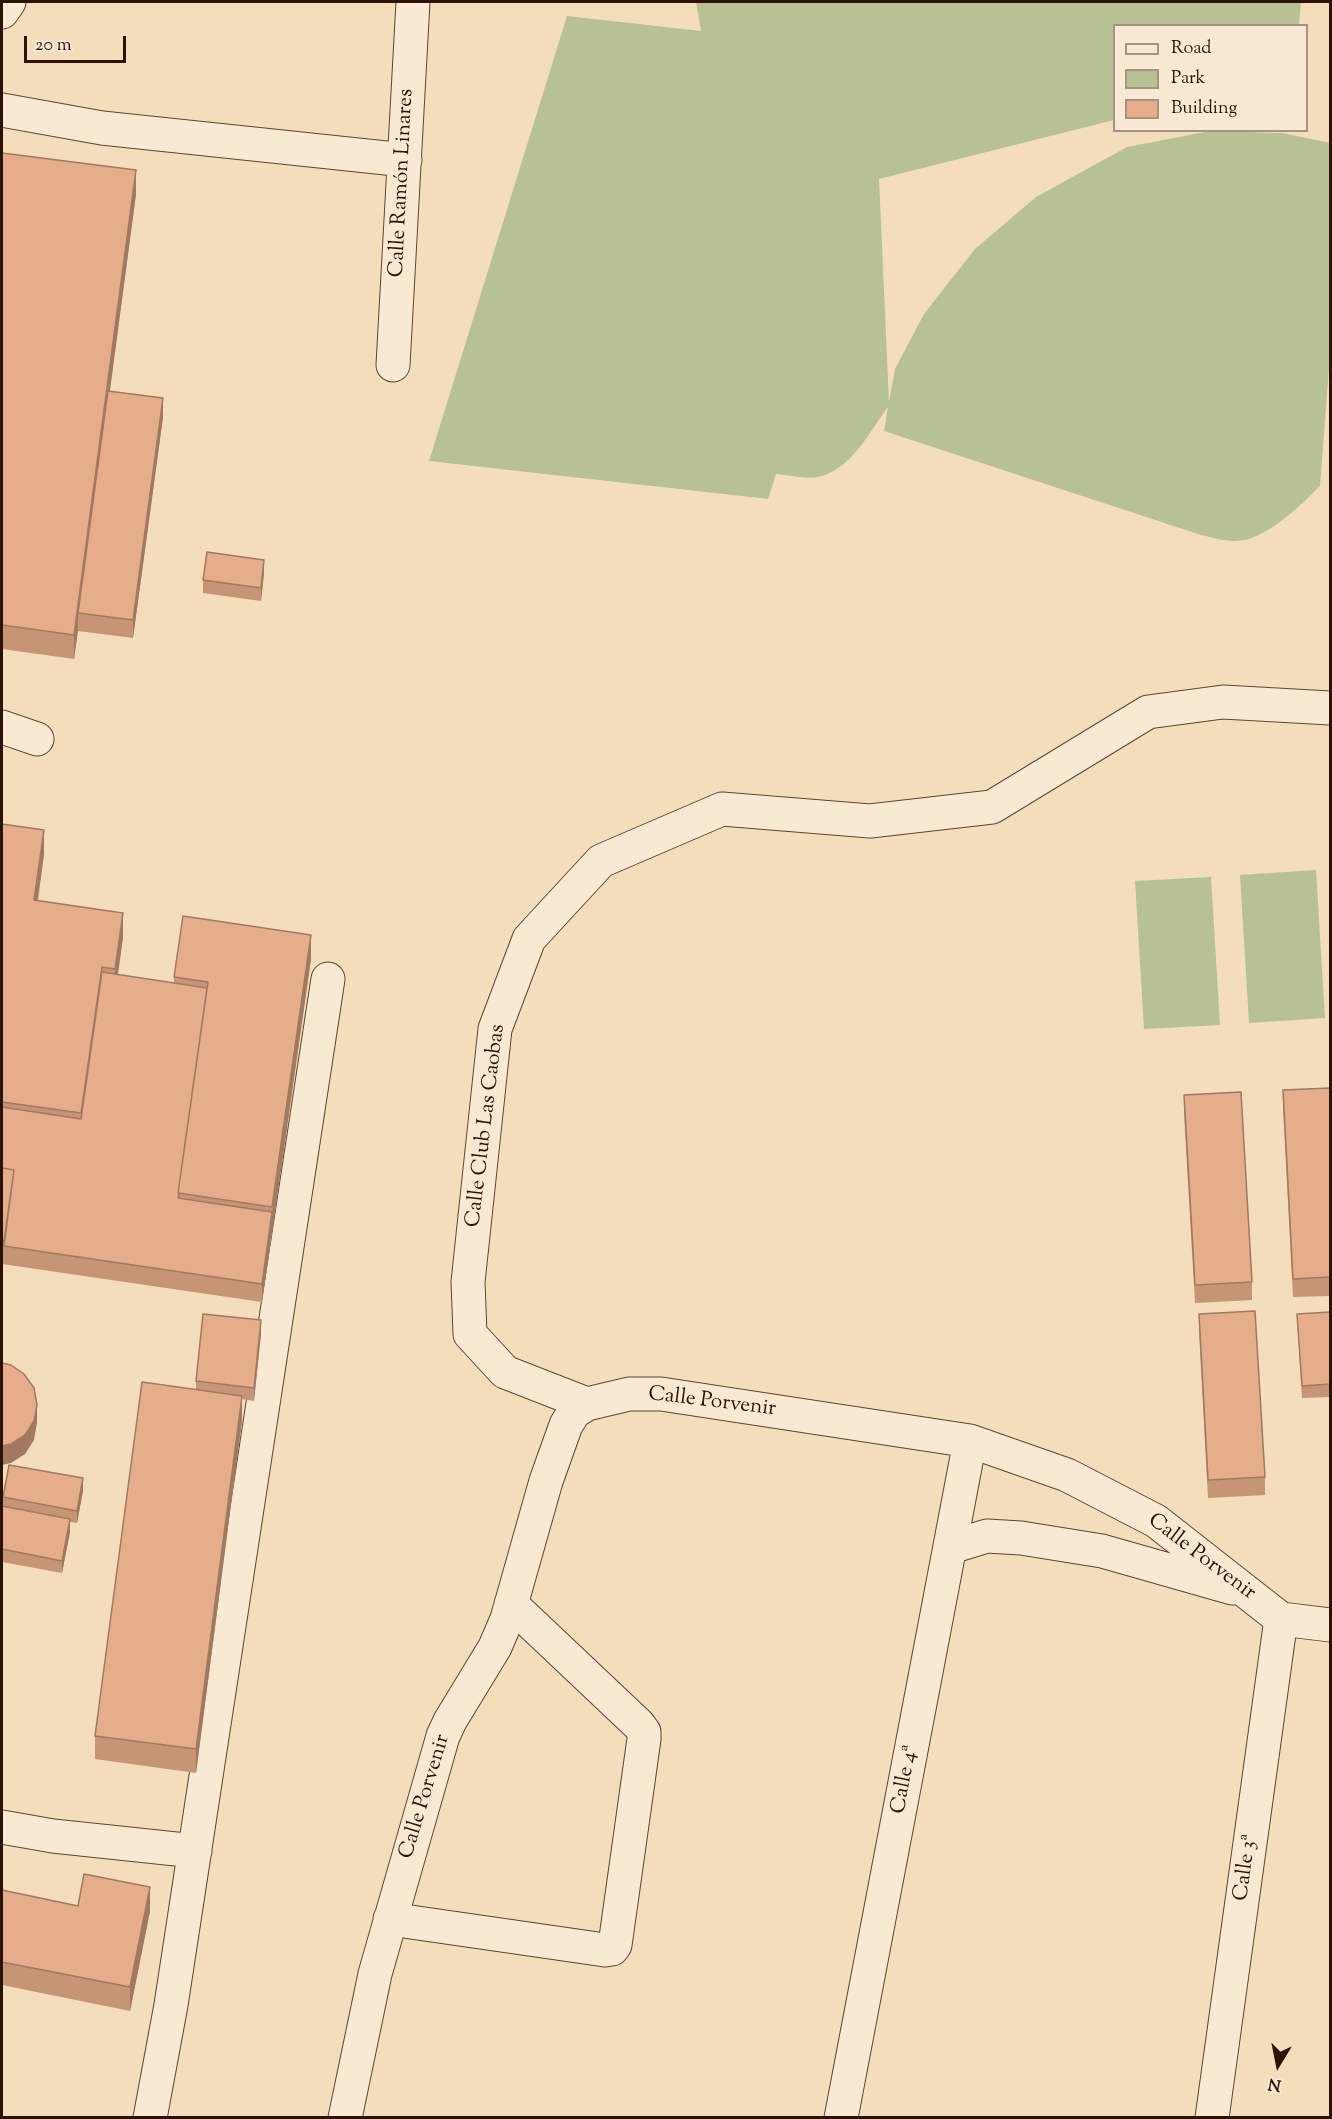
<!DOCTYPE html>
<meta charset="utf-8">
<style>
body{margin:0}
#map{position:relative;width:1332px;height:2119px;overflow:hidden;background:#f4ddbb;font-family:"Sorts Mill Goudy",serif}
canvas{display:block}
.frame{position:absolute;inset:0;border:3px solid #2c1205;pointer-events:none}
.legend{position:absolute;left:1113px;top:24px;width:195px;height:108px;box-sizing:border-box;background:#f8e9d3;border:2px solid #a69381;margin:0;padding:8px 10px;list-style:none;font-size:18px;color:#2c1205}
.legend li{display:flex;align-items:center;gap:12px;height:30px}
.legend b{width:30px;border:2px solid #a69381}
.north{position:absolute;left:1248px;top:2035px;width:60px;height:60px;-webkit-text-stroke:4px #f8e9d3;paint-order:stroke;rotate:190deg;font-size:16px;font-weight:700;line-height:24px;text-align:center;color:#2c1205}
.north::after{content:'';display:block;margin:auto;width:21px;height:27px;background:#2c1205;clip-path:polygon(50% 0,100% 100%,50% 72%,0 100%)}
.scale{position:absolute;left:24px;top:36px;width:102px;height:27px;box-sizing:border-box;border:3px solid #2c1205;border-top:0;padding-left:8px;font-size:18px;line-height:21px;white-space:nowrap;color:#2c1205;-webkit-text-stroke:4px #f8e9d3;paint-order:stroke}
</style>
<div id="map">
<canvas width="1332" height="2119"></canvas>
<div class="frame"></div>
<ul class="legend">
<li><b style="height:8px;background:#f8e9d3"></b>Road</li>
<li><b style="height:16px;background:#b6c294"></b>Park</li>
<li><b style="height:16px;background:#e5ad89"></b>Building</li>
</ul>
<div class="north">N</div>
<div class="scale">20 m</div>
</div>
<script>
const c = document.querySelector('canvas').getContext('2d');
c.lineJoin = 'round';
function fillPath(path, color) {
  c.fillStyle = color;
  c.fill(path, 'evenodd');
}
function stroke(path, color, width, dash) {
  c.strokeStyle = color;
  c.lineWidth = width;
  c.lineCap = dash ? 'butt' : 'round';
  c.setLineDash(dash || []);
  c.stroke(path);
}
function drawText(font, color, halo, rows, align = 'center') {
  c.font = font + ' "Sorts Mill Goudy",serif';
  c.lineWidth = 6;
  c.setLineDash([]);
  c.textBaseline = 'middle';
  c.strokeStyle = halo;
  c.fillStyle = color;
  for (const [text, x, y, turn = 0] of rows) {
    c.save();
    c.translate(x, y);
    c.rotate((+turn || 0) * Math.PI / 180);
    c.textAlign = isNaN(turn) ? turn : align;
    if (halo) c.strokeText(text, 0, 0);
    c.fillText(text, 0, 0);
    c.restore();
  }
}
const green = new Path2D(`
 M 696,2 L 1301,2 L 1299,25 L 1114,26 L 1114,120 L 879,179 L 889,402 L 895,369 L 924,314 L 975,249 L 1036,197 L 1127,147 L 1210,131 L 1282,133 L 1330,143 L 1330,355 L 1320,486 C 1300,506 1264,542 1234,541 C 1223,541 1211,537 1201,535 L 884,431 L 888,407 C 869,432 851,471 817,477 C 805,479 788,475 776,474 L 768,499 L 429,461 L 567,16 L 701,31 Z
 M 1316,870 L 1325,1018 L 1249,1023 L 1240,875 Z
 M 1211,877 L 1220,1025 L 1144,1029 L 1135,881 Z`);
const minor = new Path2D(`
 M 2,12 L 9,2
 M 2,110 L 102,128 L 405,160
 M 393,365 L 413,2
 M 2,727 L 37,739
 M 587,1404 L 505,1372 L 470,1334 L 468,1282 L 495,1029 L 529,939 L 601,861 L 722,809 L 870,821 L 992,807 L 1148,712 L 1223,702 L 1330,708
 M 951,1547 L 987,1536 L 1021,1538 L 1102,1551 L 1232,1588
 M 2,1827 L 53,1836 L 195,1851
 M 390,1919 L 605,1950 L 612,1949 L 615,1945 L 644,1739 L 644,1732 L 639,1725 L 511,1604
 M 150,2118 L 171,2005 L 328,979
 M 345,2118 L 375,1974 L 443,1736 L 450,1721 L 495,1647 L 507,1619 L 546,1481 L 566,1425 L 574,1412 L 587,1404 L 629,1394 L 661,1394 L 970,1441 L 1067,1475 L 1156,1521 L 1281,1619 L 1330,1625
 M 841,2118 L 970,1441
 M 1212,2118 L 1281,1619`);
const wall = new Path2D(`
 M 2,153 L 136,194 L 110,391 L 163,417 L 133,638 L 78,631 L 78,630 L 74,659 L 2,649 Z
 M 264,573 L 261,601 L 203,593 L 203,580 Z
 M 2,824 L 44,854 L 38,901 L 123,937 L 118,975 L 174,983 L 174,977 L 311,959 L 262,1302 L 2,1264 Z
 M 1330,1088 L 1330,1296 L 1293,1297 L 1283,1108 L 1283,1090 Z
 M 1184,1095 L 1252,1282 L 1252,1300 L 1195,1303 L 1184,1114 Z
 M 1330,1312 L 1330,1397 L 1302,1398 L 1297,1314 Z
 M 1199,1314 L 1265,1477 L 1265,1495 L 1208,1498 L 1199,1332 Z
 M 261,1333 L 254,1401 L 242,1399 L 242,1420 L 196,1773 L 95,1759 L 95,1736 L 196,1390 L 196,1381 Z
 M 83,1491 L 77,1523 L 70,1522 L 70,1532 L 62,1573 L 2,1562 L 2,1506 L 3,1506 L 3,1497 Z
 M 2,1890 L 78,1906 L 150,1911 L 130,2011 L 2,1985 Z`);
const shadedWall = new Path2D(`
 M 136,170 L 136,194 L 80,613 L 78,613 L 78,630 L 74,659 L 74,635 Z
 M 163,398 L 163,417 L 133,638 L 133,620 Z
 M 264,560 L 264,573 L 261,601 L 261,588 Z
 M 44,830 L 44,854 L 34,924 L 34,900 Z
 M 123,913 L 123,937 L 115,993 L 115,969 Z
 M 311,935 L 311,959 L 262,1302 L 262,1284 Z
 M 261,1320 L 261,1333 L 254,1401 L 254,1388 Z
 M 242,1396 L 242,1420 L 196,1773 L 196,1749 Z
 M 37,1405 L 37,1423 L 34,1440 L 25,1454 L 11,1463 L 2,1465 L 2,1446 Z
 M 83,1478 L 83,1491 L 77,1523 L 77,1511 Z
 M 70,1519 L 70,1532 L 62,1573 L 62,1561 Z
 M 150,1887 L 150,1911 L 130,2011 L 130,1987 Z`);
const building = new Path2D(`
 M 2,153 L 136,170 L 74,635 L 2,625 Z
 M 108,391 L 163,398 L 133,620 L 78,613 Z
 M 207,552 L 264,560 L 261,588 L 203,580 Z
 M 2,824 L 44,830 L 34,900 L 123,913 L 115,969 L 102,967 L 81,1113 L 2,1102 Z
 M 183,916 L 311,935 L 272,1207 L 178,1193 L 208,982 L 174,977 Z
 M 102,972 L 207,988 L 178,1193 L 179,1193 L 178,1198 L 272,1212 L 262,1284 L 4,1246 L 14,1170 L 2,1168 L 2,1107 L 81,1119 Z
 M 1330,1088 L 1330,1277 L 1293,1279 L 1283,1090 Z
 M 1241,1092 L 1252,1282 L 1195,1285 L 1184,1095 Z
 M 2,1168 L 14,1170 L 4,1241 L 2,1241 Z
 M 1255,1311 L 1265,1477 L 1208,1480 L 1199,1314 Z
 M 1330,1312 L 1330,1384 L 1302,1386 L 1297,1314 Z
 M 203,1314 L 261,1320 L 254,1388 L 196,1381 Z
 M 2,1363 L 11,1365 L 24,1374 L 34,1388 L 37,1405 L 34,1421 L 25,1435 L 11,1444 L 2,1446 Z
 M 142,1382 L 242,1396 L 196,1749 L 95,1736 Z
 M 9,1465 L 83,1478 L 77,1511 L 3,1497 Z
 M 2,1506 L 70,1519 L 62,1561 L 2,1549 Z
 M 84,1874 L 150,1887 L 130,1987 L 2,1962 L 2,1890 L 78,1906 Z`);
const streetNames = [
 ["Calle Ramón Linares",403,183,-87],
 ["Calle Club Las Caobas",487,1126,-83],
 ["Calle Porvenir",712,1403,7],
 ["Calle Porvenir",1201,1558,37],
 ["Calle 4ª",906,1780,-79],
 ["Calle Porvenir",426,1797,-73],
 ["Calle 3ª",1247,1868,-82]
];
fillPath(green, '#b6c294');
stroke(minor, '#5e4532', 35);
stroke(minor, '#f8e9d3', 33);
fillPath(wall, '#c59576');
fillPath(shadedWall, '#a07960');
fillPath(building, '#e5ad89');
stroke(building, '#a07960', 1.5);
drawText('21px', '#2c1205', '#f8e9d3', streetNames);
</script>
